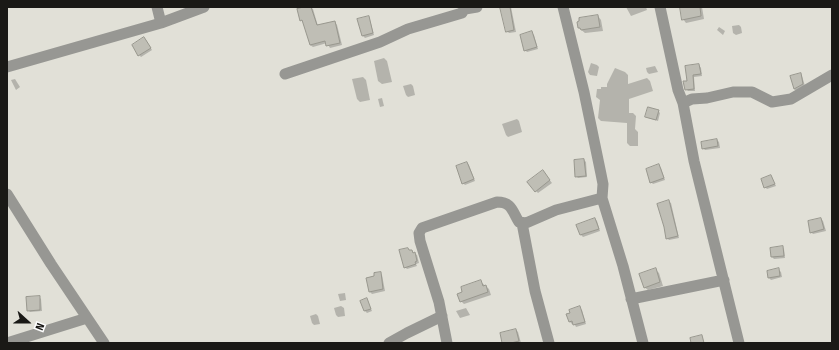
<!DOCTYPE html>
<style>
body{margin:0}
#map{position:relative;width:839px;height:350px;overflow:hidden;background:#e1e0d7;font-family:"Fira Sans Condensed",sans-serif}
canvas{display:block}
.frame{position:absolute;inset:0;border:8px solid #1a1916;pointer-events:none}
.north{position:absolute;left:8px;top:302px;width:40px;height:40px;-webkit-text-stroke:3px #fff;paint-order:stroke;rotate:111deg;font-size:11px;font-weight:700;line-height:16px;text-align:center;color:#1a1916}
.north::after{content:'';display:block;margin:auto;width:14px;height:18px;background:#1a1916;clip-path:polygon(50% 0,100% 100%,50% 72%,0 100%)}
</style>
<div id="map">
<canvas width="839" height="350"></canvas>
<div class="frame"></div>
<div class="north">N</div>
</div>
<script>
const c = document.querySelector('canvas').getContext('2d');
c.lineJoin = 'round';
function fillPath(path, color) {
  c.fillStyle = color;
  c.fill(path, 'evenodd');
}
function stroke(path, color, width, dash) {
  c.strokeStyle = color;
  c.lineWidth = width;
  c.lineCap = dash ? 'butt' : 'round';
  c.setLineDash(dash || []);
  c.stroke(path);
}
const shadow = new Path2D(`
 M 308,7 L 311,7 L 313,9 L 318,26 L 335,22 L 337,25 L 342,45 L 330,48 L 327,43 L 313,47 L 310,45 L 304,23 L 301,20 Z
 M 501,7 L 511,7 L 516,32 L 509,33 L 507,31 Z
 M 626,7 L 646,7 L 647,10 L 631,16 Z
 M 681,7 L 702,7 L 704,19 L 686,23 L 683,19 Z
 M 598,16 L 601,20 L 603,31 L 585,33 L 579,28 Z
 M 368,18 L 370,20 L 374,35 L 365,38 L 363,36 Z
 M 739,25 L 741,27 L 742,33 L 736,35 L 733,33 L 732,26 Z
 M 719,27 L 725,31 L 723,35 L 717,30 Z
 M 532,33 L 534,35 L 538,49 L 527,52 L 525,50 Z
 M 146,40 L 152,50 L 141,57 L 139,55 Z
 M 384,58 L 387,61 L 392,82 L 382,84 L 378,81 L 374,61 Z
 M 591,63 L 597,65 L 599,67 L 597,76 L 590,75 L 588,72 Z
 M 699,65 L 701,68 L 702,76 L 694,77 L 695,91 L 688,91 L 686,89 L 688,82 Z
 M 655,66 L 658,72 L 649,74 L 647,72 L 646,68 Z
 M 615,68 L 625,72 L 628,75 L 628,84 L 647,78 L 650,81 L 653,91 L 629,99 L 629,113 L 633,113 L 636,116 L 635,129 L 638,132 L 638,146 L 630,146 L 627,143 L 627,123 L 601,121 L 598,118 L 600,100 L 596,97 L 597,89 L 601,89 L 601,87 L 607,87 L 607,84 Z
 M 800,74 L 802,76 L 805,86 L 796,91 L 794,89 L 791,76 Z
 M 363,77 L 366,80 L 370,100 L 360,102 L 357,99 L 352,79 Z
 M 15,79 L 20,87 L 16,90 L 11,80 Z
 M 411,84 L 413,86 L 415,95 L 408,97 L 406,95 L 403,86 Z
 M 382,98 L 384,106 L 380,107 L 378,99 Z
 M 658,111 L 660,113 L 658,121 L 648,118 L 646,116 Z
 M 517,119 L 519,121 L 522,132 L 508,137 L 506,135 L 502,124 Z
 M 717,140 L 719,142 L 720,148 L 705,150 L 703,148 Z
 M 584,160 L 586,162 L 587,177 L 578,178 L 576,176 Z
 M 467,163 L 469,165 L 475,181 L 465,185 L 463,183 Z
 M 659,166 L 661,168 L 665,180 L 653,184 L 651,182 Z
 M 545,174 L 552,183 L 538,193 L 536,191 Z
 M 771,176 L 776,186 L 767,189 L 765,187 Z
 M 668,201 L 671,203 L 679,238 L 669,240 L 667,238 Z
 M 595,219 L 597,221 L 600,231 L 583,237 L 581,235 L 578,225 Z
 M 821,219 L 823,221 L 826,231 L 813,234 L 811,232 Z
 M 782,247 L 784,249 L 785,258 L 774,259 L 772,257 Z
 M 408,249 L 417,255 L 419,263 L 416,264 L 417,266 L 407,269 L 405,267 Z
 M 656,270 L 659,273 L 663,286 L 648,290 L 644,287 Z
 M 779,270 L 781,272 L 782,277 L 771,280 L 769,278 Z
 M 380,273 L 382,275 L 385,291 L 372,294 L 370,292 Z
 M 481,282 L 489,289 L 491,295 L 464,304 L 461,301 Z
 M 345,293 L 346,300 L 340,301 L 338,294 Z
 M 39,297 L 41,299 L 42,311 L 30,312 L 28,310 Z
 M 367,300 L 372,311 L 367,313 L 365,311 L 362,301 Z
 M 341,306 L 344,308 L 345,316 L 338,317 L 336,315 L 334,308 Z
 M 466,308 L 470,315 L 460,318 L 456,311 Z
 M 580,308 L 582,310 L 586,324 L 576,327 L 574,323 L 572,324 L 570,322 Z
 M 316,314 L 318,316 L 320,324 L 314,325 L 312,323 L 310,316 Z
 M 516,330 L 518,332 L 521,343 L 503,343 Z`);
const building = new Path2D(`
 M 304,7 L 311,7 L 317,25 L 335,21 L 340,43 L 326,46 L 325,41 L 310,45 L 302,20 L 300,21 L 297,9 Z
 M 500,7 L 510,7 L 514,30 L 506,32 Z
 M 680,7 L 700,7 L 701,16 L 682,20 Z
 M 598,15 L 600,27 L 581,30 L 580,28 L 578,28 L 577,22 L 579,21 L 579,18 Z
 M 369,16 L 373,33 L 362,36 L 357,19 Z
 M 532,31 L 537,47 L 524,51 L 520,35 Z
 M 144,37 L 151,48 L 138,56 L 132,45 Z
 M 699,64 L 701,74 L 693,75 L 694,89 L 685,90 L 683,81 L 687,81 L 685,66 Z
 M 801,73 L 803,84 L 794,89 L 790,76 Z
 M 648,107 L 659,110 L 656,120 L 645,117 Z
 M 717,139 L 718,146 L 702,149 L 701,142 Z
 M 584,159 L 586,176 L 575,177 L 574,160 Z
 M 467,162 L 474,179 L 462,184 L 456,166 Z
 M 659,164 L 664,178 L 650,183 L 646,169 Z
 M 543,170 L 550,180 L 535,192 L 527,182 Z
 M 771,175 L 775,184 L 764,188 L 761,179 Z
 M 669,200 L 678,236 L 666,239 L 664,227 L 657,204 Z
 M 595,218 L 599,229 L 580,235 L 576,225 Z
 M 821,218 L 824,229 L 810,233 L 808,221 Z
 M 783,246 L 784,256 L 771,257 L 770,248 Z
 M 408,248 L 409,250 L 412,250 L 413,253 L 415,252 L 417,261 L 415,262 L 416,264 L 404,268 L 399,250 Z
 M 656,268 L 660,282 L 644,288 L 639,274 Z
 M 779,268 L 780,276 L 768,278 L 767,271 Z
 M 381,272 L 383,289 L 369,292 L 366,278 L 374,276 L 374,273 Z
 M 481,280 L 483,286 L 486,285 L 488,292 L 460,302 L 457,294 L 462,292 L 461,287 Z
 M 40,296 L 40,310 L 27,311 L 26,297 Z
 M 367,298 L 371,309 L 364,311 L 360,301 Z
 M 580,306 L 585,322 L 573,325 L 572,321 L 569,322 L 566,314 L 570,313 L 569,310 Z
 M 516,329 L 519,341 L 511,343 L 502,343 L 500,333 Z
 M 702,335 L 704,343 L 691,343 L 690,338 Z`);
const minor = new Path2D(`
 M 157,7 L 161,23
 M 563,7 L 584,92 L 601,174 L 603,184 L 602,198 L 623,266 L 643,343
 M 660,7 L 678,90 L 683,103 L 694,161 L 739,343
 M 465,9 L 477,7
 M 7,67 L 161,23 L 204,7
 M 285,74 L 380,42 L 408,29 L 462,13 L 465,7
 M 683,103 L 692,99 L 707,98 L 733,92 L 752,92 L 772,102 L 791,99 L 832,75
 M 7,194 L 51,264 L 104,343
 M 522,223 L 535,291 L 549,343
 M 631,299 L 724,280
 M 7,343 L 87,318
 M 389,343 L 407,333 L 442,316
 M 447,343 L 439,302 L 420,241 L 419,233 L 422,228 L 497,202 C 512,202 512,211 519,222 L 526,223 L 556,210 L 602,198`);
fillPath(shadow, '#0003');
fillPath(building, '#bfbeb5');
stroke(building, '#98978e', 1);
stroke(minor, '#979793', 11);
</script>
